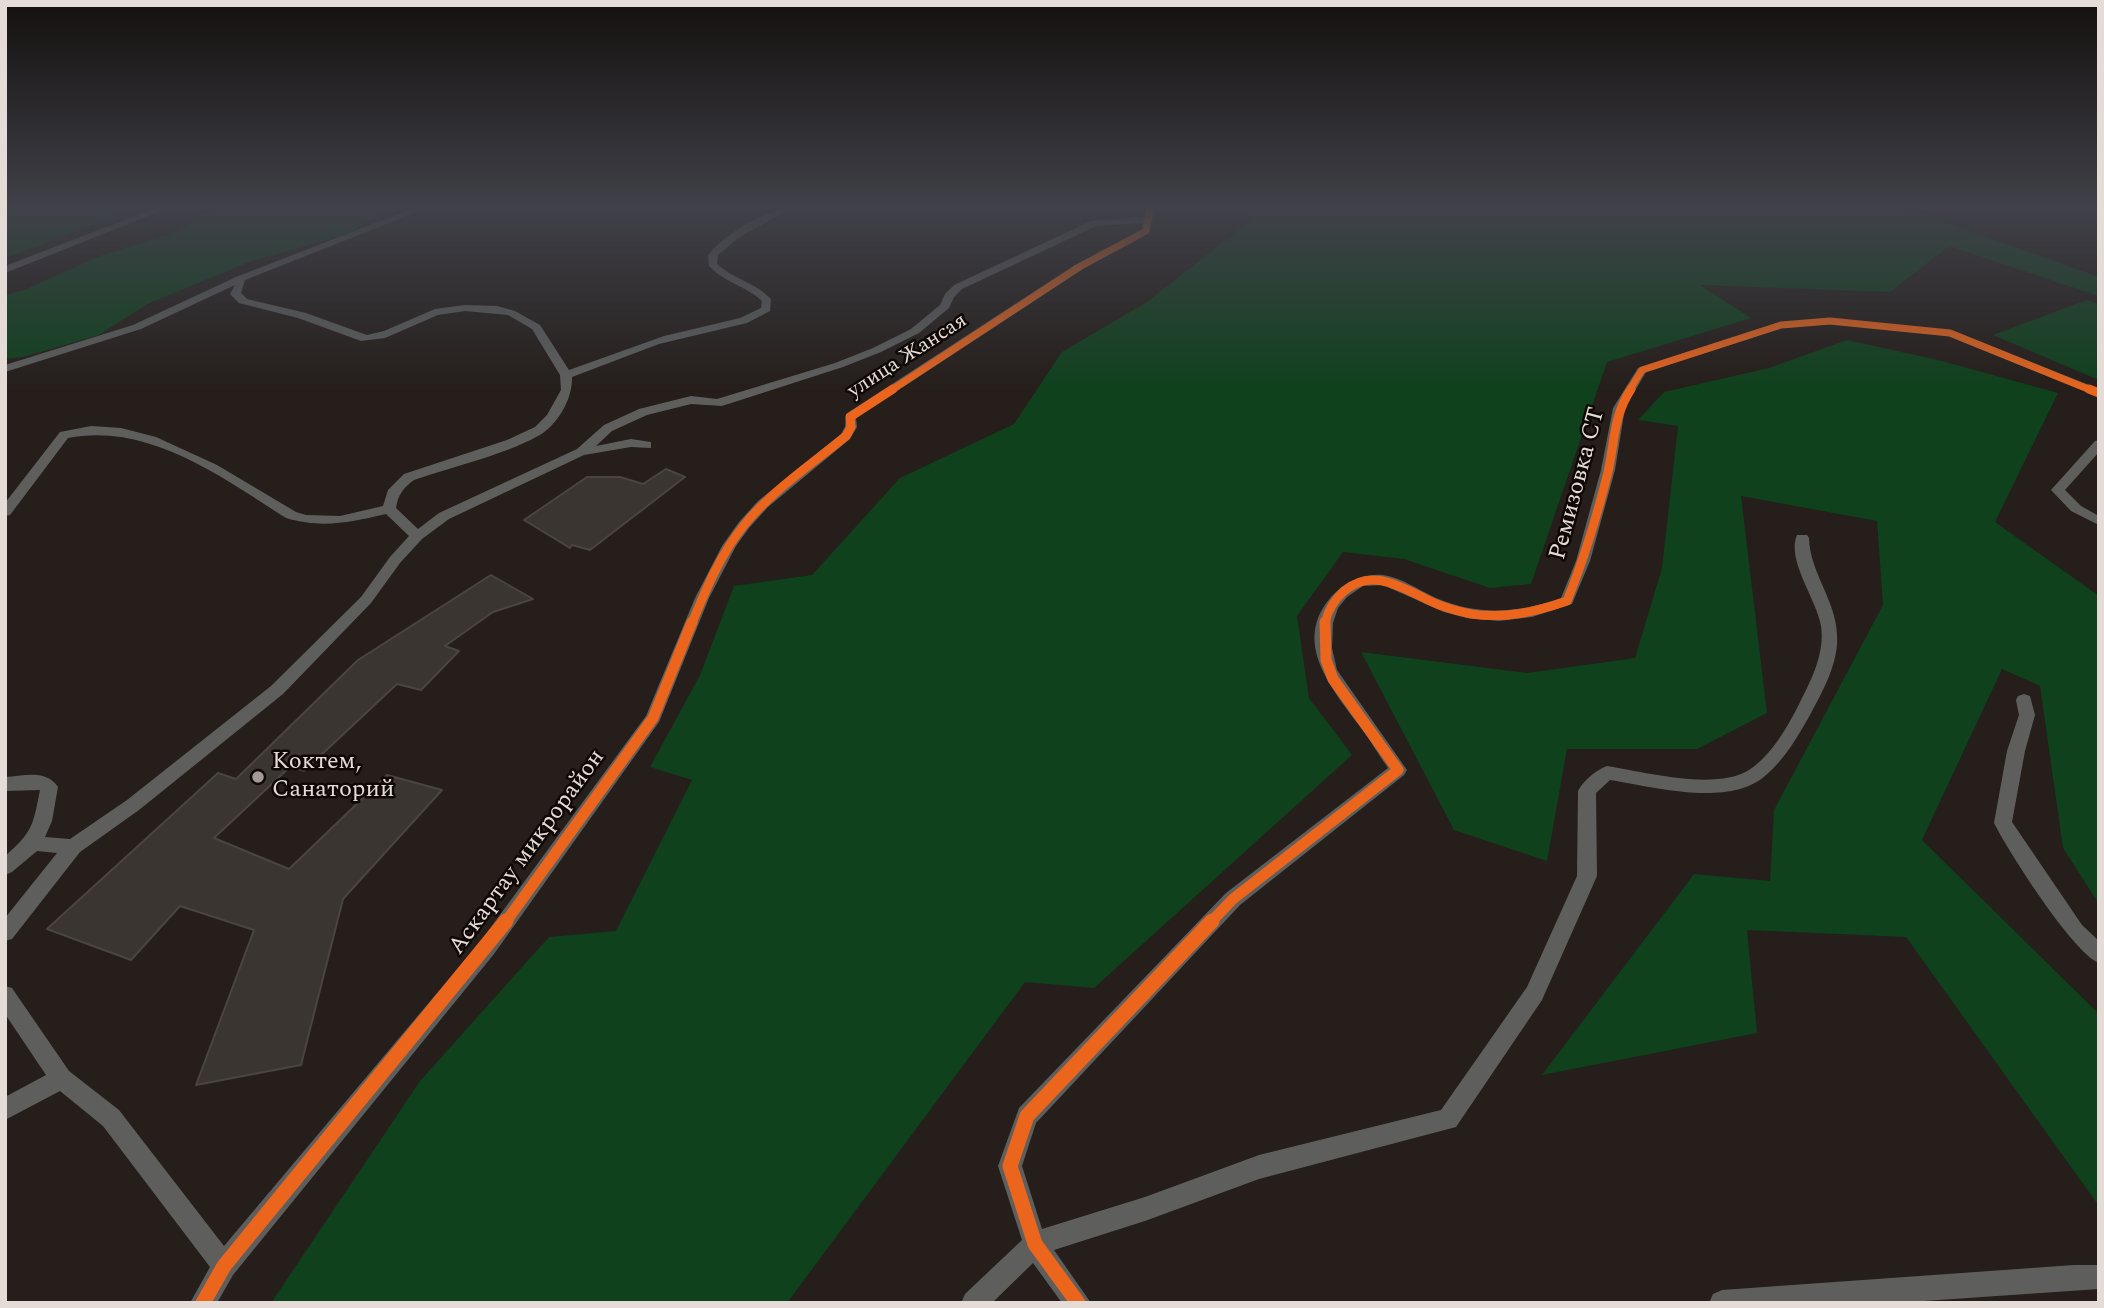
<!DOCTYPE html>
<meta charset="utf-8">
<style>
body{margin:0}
#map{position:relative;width:2104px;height:1308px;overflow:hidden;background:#251e1a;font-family:Spectral,serif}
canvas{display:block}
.frame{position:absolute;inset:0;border:7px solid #e6dcd7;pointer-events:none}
</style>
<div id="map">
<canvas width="2104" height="1308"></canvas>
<div class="frame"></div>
</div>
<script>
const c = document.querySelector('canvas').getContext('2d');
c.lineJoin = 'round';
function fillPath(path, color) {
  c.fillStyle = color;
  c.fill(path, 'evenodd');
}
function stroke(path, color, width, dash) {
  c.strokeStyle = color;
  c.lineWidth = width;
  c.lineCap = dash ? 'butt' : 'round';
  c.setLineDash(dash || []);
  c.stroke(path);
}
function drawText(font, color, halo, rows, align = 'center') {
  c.font = font + ' Spectral,serif';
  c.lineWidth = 5;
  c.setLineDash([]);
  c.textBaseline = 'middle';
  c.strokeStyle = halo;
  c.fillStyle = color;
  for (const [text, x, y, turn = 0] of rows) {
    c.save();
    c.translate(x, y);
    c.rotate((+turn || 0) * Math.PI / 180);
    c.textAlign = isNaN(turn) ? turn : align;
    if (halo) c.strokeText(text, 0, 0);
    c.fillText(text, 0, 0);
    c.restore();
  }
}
const green = new Path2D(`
 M 5,209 L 136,209 L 5,258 Z
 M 214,209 L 403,209 L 372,219 L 350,233 L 249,262 L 147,304 L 99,335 L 23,357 L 5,359 L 5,295 L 22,291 L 97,257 L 186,229 L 195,217 Z
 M 1199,209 L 1908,209 L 2099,277 L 2099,296 L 1949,246 L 1890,292 L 1700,285 L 1751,318 L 1607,362 L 1531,584 L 1490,588 L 1404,559 L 1343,552 L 1297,616 L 1309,698 L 1352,755 L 1094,988 L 1025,982 L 787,1303 L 271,1303 L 420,1081 L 549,937 L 616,931 L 692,780 L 650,767 L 700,675 L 734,586 L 812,575 L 900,478 L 1014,424 L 1062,352 L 1147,302 L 1255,217 Z
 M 2087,300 L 2099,304 L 2099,380 L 1993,335 Z
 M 1847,340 L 1942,361 L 2058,393 L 1995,522 L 2099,596 L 2099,904 L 2063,848 L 2040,686 L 2002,669 L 1922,840 L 2099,1014 L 2099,1206 L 1906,937 L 1747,930 L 1757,1033 L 1542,1075 L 1694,874 L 1770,881 L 1774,810 L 1883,605 L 1877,521 L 1741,496 L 1767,713 L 1697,749 L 1567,749 L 1547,861 L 1454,830 L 1361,652 L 1527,673 L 1635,658 L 1662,568 L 1678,426 L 1638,420 L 1664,392 L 1769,368 Z`);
const building = new Path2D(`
 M 666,469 L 685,477 L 590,550 L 572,545 L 570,548 L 524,520 L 587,477 L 620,477 L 643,484 Z
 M 491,575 L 533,599 L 493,612 L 445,646 L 459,651 L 421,690 L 397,684 L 304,771 L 291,766 L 214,838 L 289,869 L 387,775 L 442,790 L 343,899 L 301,1065 L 196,1085 L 254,930 L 180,906 L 131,960 L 47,929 L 218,773 L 236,779 L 358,660 Z`);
const street = new Path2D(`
 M 153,209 L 166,209 L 5,273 L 5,266 Z
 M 411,209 L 422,210 L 245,280 L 241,293 L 247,299 L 306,313 L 367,335 L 384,331 L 435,309 L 465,305 L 497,306 L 515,311 L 540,325 L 569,370 L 664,336 L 740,318 L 761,308 L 762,301 C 746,286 724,282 709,266 L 708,255 C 724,235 765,209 790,209 L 738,238 L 718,255 L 717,264 C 733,279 755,282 771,299 L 770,311 L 747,323 L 659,344 L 572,377 C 573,396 560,421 543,433 C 514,452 449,468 414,480 C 403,488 398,495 396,508 L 418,529 L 439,513 L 577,449 L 604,425 L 639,409 L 691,396 L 717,399 L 835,363 L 873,348 L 911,329 L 940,305 L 945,294 L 954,285 L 1091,221 L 1144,217 L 1145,209 L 1155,209 L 1149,233 L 1083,269 L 856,418 L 857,427 L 850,439 L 768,507 L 749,528 L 736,546 L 709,598 L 659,722 L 494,954 L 233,1275 L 217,1303 L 190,1303 L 210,1267 L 103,1126 L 60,1091 L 5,1120 L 5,1097 L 46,1075 L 5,1014 L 5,986 L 12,988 L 69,1071 L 119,1110 L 224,1246 L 480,942 L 646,716 L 695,598 L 722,546 L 739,522 L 758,501 L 841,434 L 845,427 L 846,414 L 1075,265 L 1142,230 L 1143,223 L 1096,226 L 962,289 L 954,297 L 949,308 L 919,333 L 881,352 L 843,367 L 722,406 L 691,404 L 647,415 L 612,431 L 596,446 L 631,439 L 651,442 L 651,448 L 631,447 L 584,455 L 449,519 L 422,539 L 400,563 L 371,603 L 283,694 L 139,810 L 80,852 L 12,939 L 5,941 L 5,918 L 57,853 L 37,851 L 12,872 L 5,875 L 5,856 C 33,832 33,825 40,790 L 5,791 L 5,777 C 24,776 46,769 58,787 L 52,821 L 45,837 L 70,839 L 127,800 L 271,686 L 361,597 L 390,557 L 409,536 L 386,514 C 351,522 322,529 286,518 C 222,477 148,422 68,438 L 10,515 L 5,516 L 5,503 L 60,432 L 91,426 L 121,428 L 156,437 L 217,465 L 296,512 L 306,515 L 340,516 L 383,506 L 388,490 L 404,474 L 507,440 L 535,427 L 547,415 L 561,390 L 560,375 L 532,329 L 508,315 L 465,311 L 438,315 L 385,338 L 361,341 L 298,318 L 239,303 L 230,294 L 235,285 L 141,329 L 5,372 L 5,365 L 133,325 L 236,277 Z
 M 1830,318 L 1954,331 L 2099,389 L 2099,397 L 1948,336 L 1830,324 L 1782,328 L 1646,372 L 1625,408 L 1615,470 L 1590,561 L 1572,604 L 1532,617 L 1499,621 L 1467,618 L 1444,612 L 1383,585 L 1363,586 L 1347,597 L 1338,608 L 1333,623 L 1332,648 L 1337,670 L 1407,770 L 1404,775 L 1240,905 L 1036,1123 L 1022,1166 L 1042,1229 L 1145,1197 L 1259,1155 L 1441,1110 L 1527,987 L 1577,876 L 1578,791 C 1583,781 1596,770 1607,766 C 1645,772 1715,791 1749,770 C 1771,756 1789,725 1800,702 C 1812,679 1825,652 1821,626 C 1817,600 1786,560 1797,535 L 1807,535 L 1809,538 C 1810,573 1836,600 1837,635 C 1839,662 1823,691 1810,715 C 1798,736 1785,759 1766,775 C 1730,808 1654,787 1610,780 L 1596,793 L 1597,876 L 1542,1000 L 1456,1127 L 1259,1179 L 1145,1221 L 1054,1250 L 1091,1303 L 1062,1303 L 1033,1263 L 992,1303 L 961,1303 L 965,1294 L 1022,1240 L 998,1166 L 1019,1108 L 1226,893 L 1388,768 C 1378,754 1369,738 1358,724 C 1331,687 1292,642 1331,597 C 1344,582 1363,573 1383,575 C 1403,578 1418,590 1436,598 C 1478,616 1520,613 1561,598 L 1576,561 L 1601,470 L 1613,408 L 1638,368 L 1777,323 Z
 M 2099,440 L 2099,452 L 2065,490 L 2081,506 L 2099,516 L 2099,525 L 2071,511 L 2051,490 L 2095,441 Z
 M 2024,694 L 2030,696 L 2035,715 L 2025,751 L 2012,822 L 2082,925 L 2099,941 L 2099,963 C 2073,953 2008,851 1994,823 L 2007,751 L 2019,715 L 2016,700 L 2018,696 Z
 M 2074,1265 L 2099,1265 L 2099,1289 L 1895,1303 L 1709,1303 L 1713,1294 L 1722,1290 Z`);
const cyclewayFar3 = new Path2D(`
 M 890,391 L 1079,267 L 1146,231 L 1150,209
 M 1629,391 L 1642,370 L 1781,325 L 1830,321 L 1950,333 L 2093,391`);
const cyclewayFar2 = new Path2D(`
 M 2089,389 L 2099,393
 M 692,623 C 706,589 721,553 745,524 C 773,490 812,464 846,436 L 851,427 L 850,417 L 893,389
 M 1325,623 C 1328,610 1334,600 1344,591 C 1373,567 1402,588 1430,601 C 1442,607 1457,611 1471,614 C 1505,619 1535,612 1567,601 C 1584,559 1597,516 1608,472 C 1615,441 1613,417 1631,389`);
const cyclewayFar1 = new Path2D(`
 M 505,923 L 653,718 L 692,622
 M 1210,923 L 1233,899 L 1398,770 L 1333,679 L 1326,660 L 1325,622`);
const cycleway = new Path2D(`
 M 203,1303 L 224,1266 L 506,921
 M 1078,1303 L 1035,1244 L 1010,1166 L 1027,1116 L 1212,921`);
const markers = [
 [258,777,7,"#a29a95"]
];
const farStreetnames = [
 ["улица Жансая",908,357,-33]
];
const streetNames = [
 ["Ремизовка СТ",1579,484,-75],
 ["Аскартау микрорайон",528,853,-54]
];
const poiNames = [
 ["Коктем,",272,763],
 ["Санаторий",272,791]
];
fillPath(green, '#0e411c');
fillPath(building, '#3a3530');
stroke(building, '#4a4540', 2);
fillPath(street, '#5e5f5d');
stroke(cyclewayFar3, '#eb651d', 7);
stroke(cyclewayFar2, '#eb651d', 9);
stroke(cyclewayFar1, '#eb651d', 11);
stroke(cycleway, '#eb651d', 15);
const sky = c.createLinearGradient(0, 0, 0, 392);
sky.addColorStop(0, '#14100e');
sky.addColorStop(0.53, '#404149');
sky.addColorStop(1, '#40414900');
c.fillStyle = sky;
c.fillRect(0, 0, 2104, 392);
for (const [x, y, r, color] of markers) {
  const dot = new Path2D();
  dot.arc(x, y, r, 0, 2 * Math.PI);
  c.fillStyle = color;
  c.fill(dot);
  stroke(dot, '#0e0806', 2.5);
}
drawText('21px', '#e6dcd7', '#0e0806', farStreetnames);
drawText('24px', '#e6dcd7', '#0e0806', streetNames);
drawText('24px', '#e6dcd7', '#0e0806', poiNames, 'left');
</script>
